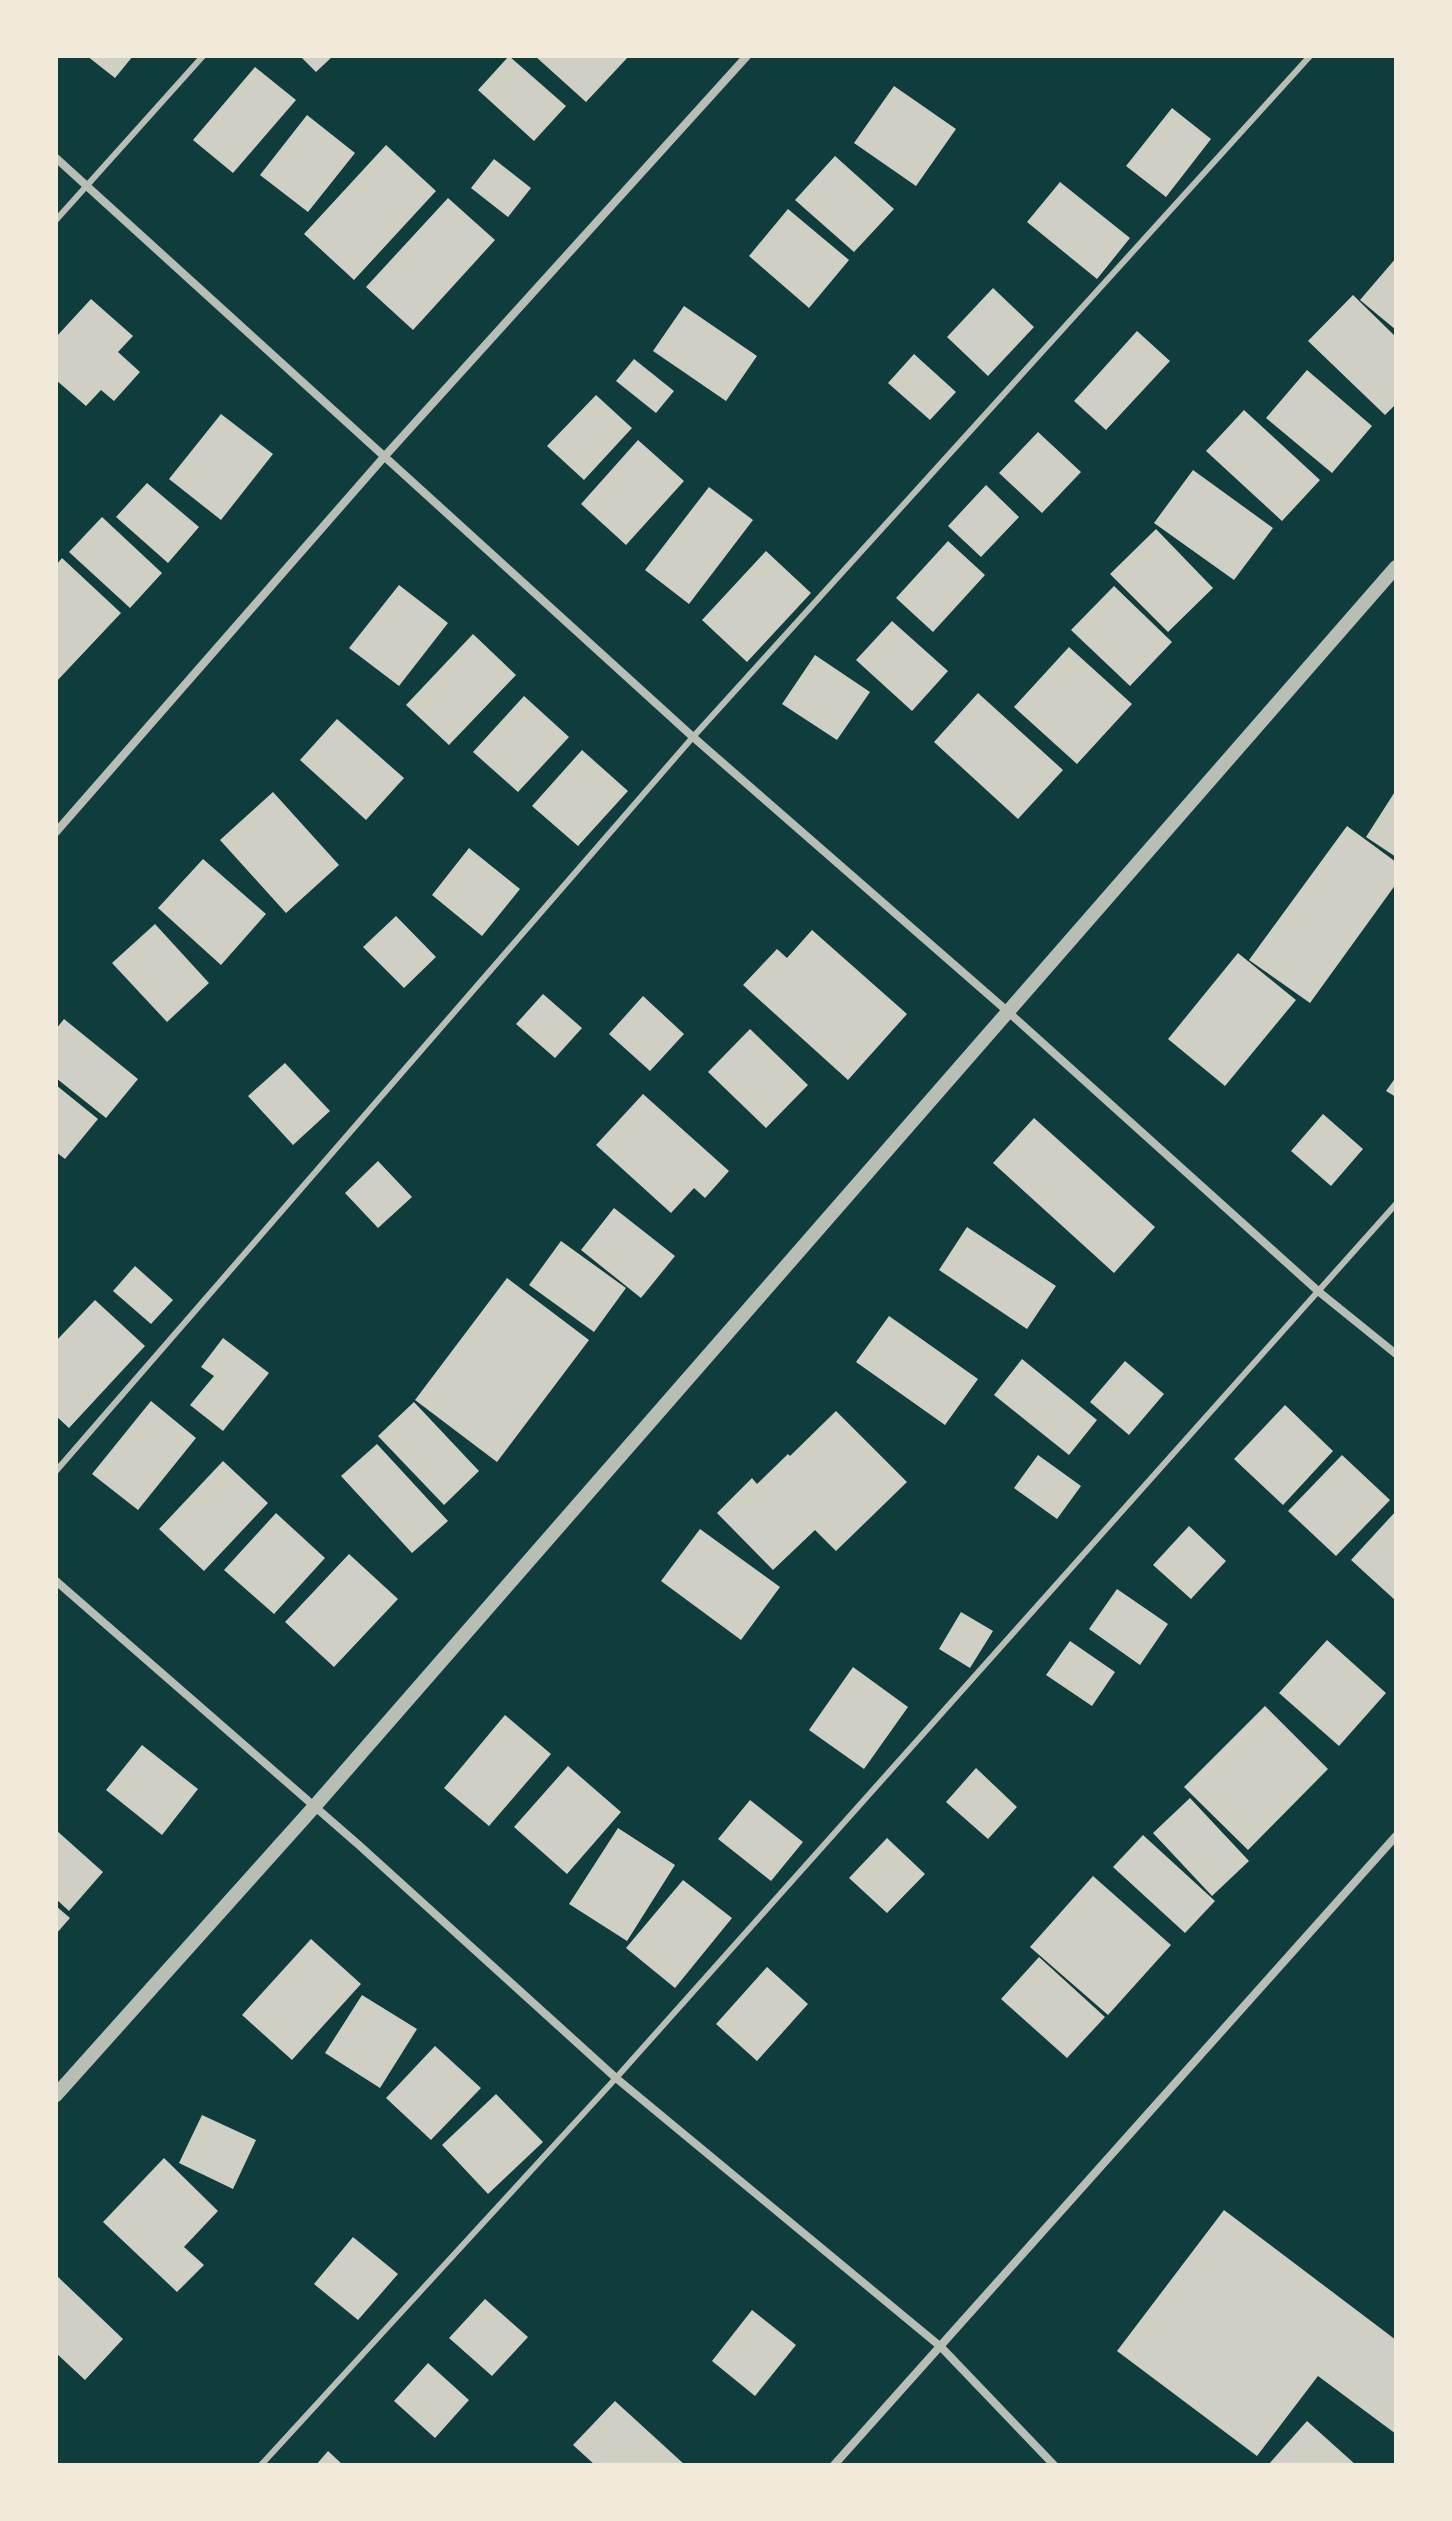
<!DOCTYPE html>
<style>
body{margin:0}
#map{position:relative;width:1452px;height:2521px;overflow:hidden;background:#0f3d3e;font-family:"PT Sans",sans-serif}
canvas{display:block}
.frame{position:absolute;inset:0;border:58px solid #f1e9da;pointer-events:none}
</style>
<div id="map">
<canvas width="1452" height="2521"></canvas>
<div class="frame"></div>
</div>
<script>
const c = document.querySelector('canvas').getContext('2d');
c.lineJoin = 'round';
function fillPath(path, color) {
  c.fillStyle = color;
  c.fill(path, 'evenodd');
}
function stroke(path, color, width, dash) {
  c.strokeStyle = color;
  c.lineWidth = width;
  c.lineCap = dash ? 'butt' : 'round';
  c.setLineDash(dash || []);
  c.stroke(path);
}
const building = new Path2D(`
 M 87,56 L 133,56 L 115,78 Z
 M 300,56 L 333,56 L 316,72 Z
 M 509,56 L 566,106 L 534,141 L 478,90 Z
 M 535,56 L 629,56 L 586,102 Z
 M 255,67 L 296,100 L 233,173 L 193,140 Z
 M 894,86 L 956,129 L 916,186 L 854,143 Z
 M 1172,108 L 1211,139 L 1166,197 L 1126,166 Z
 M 307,115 L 355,153 L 308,212 L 260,175 Z
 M 386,145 L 436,191 L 354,280 L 304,234 Z
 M 835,156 L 894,209 L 854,252 L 795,200 Z
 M 494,159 L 531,188 L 508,217 L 471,188 Z
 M 1060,182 L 1130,238 L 1097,279 L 1027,222 Z
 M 448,198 L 495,240 L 413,330 L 366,287 Z
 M 788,209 L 849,260 L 809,308 L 749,256 Z
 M 1396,258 L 1396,330 L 1360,300 Z
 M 993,288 L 1034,327 L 988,376 L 947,337 Z
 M 1353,295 L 1396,337 L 1396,404 L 1385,415 L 1308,341 Z
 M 91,299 L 133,336 L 118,352 L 140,372 L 114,401 L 101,390 L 86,406 L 56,380 L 56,337 Z
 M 684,306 L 757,356 L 726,401 L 653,351 Z
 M 1137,331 L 1170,361 L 1106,430 L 1074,401 Z
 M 914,354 L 956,392 L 930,420 L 888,383 Z
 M 634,359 L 674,391 L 656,413 L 616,381 Z
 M 1307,370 L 1372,426 L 1332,473 L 1266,418 Z
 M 596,395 L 632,428 L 584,480 L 547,446 Z
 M 1244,410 L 1320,480 L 1282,521 L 1206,451 Z
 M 221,414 L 273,454 L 221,520 L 169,479 Z
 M 1038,432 L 1081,472 L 1042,513 L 999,473 Z
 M 638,440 L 684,481 L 626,545 L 581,504 Z
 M 1193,470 L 1273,528 L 1234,580 L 1154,523 Z
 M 147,483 L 199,527 L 168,563 L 116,517 Z
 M 986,485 L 1019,517 L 981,557 L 948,526 Z
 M 709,487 L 753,520 L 689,604 L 645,570 Z
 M 102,517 L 162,573 L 130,608 L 69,552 Z
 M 1156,529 L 1213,588 L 1168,632 L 1110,574 Z
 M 948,541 L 985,575 L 933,632 L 896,598 Z
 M 766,551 L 811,593 L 747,662 L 702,620 Z
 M 62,558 L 121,613 L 56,682 L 56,565 Z
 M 399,585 L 448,623 L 399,686 L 349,648 Z
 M 1114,586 L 1172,642 L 1130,686 L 1071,630 Z
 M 892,621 L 948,671 L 912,711 L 856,660 Z
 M 473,634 L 516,675 L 449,745 L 406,705 Z
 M 1069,647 L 1132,704 L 1077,764 L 1014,707 Z
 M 815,655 L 870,692 L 837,740 L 782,704 Z
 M 978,693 L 1063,770 L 1018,819 L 934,742 Z
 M 524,696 L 569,737 L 518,792 L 473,752 Z
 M 337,719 L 404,778 L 366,820 L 300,760 Z
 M 582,750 L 628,791 L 578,846 L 532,806 Z
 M 1396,790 L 1396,857 L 1366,837 Z
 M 273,792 L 339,865 L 286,913 L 220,840 Z
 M 1347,826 L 1396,862 L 1396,884 L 1310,1003 L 1249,960 Z
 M 469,848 L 520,889 L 482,936 L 432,895 Z
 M 203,859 L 266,914 L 221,965 L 158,908 Z
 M 396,916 L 436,957 L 404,988 L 363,947 Z
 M 155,924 L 209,983 L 167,1022 L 112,963 Z
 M 812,930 L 907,1014 L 848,1080 L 743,985 L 777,949 L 787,958 Z
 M 1238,953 L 1296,1000 L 1225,1086 L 1168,1039 Z
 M 543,994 L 582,1028 L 555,1058 L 516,1024 Z
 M 643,996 L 684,1034 L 650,1071 L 609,1034 Z
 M 64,1019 L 138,1079 L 106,1118 L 56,1078 L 56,1029 Z
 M 750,1029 L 808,1085 L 766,1128 L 708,1072 Z
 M 285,1063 L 330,1111 L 293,1145 L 248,1096 Z
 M 1396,1077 L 1396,1097 L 1386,1091 Z
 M 56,1085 L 98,1119 L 65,1159 L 56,1152 Z
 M 643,1094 L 729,1171 L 705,1198 L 694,1188 L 671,1213 L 596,1145 Z
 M 1323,1114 L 1363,1149 L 1331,1186 L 1291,1151 Z
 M 1034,1118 L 1155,1227 L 1114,1273 L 993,1163 Z
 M 378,1161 L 412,1197 L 378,1228 L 345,1193 Z
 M 614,1208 L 675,1256 L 641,1298 L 581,1250 Z
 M 967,1227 L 1056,1286 L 1027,1329 L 939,1270 Z
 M 561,1241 L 626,1288 L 594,1332 L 529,1285 Z
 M 135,1266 L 173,1300 L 151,1324 L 113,1291 Z
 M 507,1278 L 589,1340 L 497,1462 L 415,1400 Z
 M 95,1300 L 145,1346 L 69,1428 L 56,1416 L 56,1341 Z
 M 889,1316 L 978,1379 L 945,1425 L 856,1362 Z
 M 223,1338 L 269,1373 L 223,1431 L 190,1405 L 214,1376 L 201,1367 Z
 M 1022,1359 L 1097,1420 L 1069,1455 L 994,1395 Z
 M 1125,1361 L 1164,1394 L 1129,1435 L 1090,1402 Z
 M 151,1401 L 196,1438 L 138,1510 L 92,1474 Z
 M 414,1402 L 479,1471 L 444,1505 L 378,1436 Z
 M 1285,1405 L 1333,1451 L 1283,1505 L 1234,1459 Z
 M 836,1411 L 907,1482 L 836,1551 L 815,1530 L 773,1570 L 717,1513 L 752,1478 L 757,1484 L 788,1454 L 790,1456 Z
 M 377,1444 L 448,1521 L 412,1553 L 341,1476 Z
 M 1038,1455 L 1081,1486 L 1057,1519 L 1014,1488 Z
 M 1342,1455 L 1390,1500 L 1336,1556 L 1288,1511 Z
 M 223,1461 L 268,1503 L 204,1571 L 159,1529 Z
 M 1396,1511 L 1396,1601 L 1351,1560 Z
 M 276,1513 L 325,1558 L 274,1614 L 224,1570 Z
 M 1189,1526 L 1226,1561 L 1191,1599 L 1153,1565 Z
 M 700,1529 L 780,1587 L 741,1640 L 661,1581 Z
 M 349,1554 L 398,1599 L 334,1667 L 285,1622 Z
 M 1117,1589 L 1168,1624 L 1140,1665 L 1089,1629 Z
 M 961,1612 L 993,1631 L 970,1668 L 939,1649 Z
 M 1327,1640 L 1386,1693 L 1339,1746 L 1279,1693 Z
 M 1070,1641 L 1115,1672 L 1092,1706 L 1046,1675 Z
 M 853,1667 L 908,1707 L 864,1769 L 809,1730 Z
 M 1265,1706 L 1328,1769 L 1248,1850 L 1184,1787 Z
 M 505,1715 L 551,1754 L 489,1826 L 444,1788 Z
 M 142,1745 L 198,1789 L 162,1835 L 106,1790 Z
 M 568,1766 L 621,1812 L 567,1874 L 514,1827 Z
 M 976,1768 L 1017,1807 L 988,1839 L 946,1802 Z
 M 1190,1798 L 1249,1861 L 1212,1896 L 1153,1833 Z
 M 750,1800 L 803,1842 L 771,1881 L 718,1839 Z
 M 618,1828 L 675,1865 L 627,1941 L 569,1904 Z
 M 56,1830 L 103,1872 L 69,1911 L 56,1899 Z
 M 1143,1835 L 1215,1901 L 1185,1933 L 1113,1867 Z
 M 887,1838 L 925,1874 L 887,1913 L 849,1878 Z
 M 1093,1876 L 1171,1945 L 1108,2015 L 1030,1947 Z
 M 683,1880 L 732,1918 L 675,1988 L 626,1948 Z
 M 56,1906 L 70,1918 L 56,1934 Z
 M 311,1939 L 361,1984 L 292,2060 L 242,2015 Z
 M 1039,1957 L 1105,2017 L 1067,2058 L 1001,1999 Z
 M 767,1967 L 808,2004 L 757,2061 L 716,2024 Z
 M 362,1995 L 417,2029 L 380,2088 L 325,2053 Z
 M 435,2046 L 481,2088 L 431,2140 L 386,2098 Z
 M 496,2094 L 543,2142 L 488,2194 L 442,2145 Z
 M 202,2115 L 256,2140 L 233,2189 L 179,2163 Z
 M 164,2158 L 218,2211 L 184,2247 L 204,2265 L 177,2292 L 103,2222 Z
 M 1224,2210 L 1396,2340 L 1396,2434 L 1318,2376 L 1257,2456 L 1117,2351 Z
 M 353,2237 L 398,2274 L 358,2320 L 314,2284 Z
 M 56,2275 L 123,2339 L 85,2380 L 56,2353 Z
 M 485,2299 L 528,2337 L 492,2376 L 449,2338 Z
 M 752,2310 L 796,2345 L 755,2396 L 712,2361 Z
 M 428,2363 L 469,2400 L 435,2438 L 394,2401 Z
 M 615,2401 L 685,2465 L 595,2465 L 573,2445 Z
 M 1307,2421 L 1356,2465 L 1268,2465 Z
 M 328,2451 L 343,2465 L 316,2465 Z`);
const service = new Path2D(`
 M 56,220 L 203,56
 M 56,1471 L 693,737 L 1310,56
 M 261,2465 L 616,2078 L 1396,1204`);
const minor = new Path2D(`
 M 56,158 L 693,737 L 1006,1010 L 1318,1291 L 1396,1354
 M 56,832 L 384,457 L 747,56
 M 56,1581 L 360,1846 L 616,2078 L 941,2347 L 1054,2465
 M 834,2465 L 1396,1836`);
const tertiary = new Path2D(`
 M 56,2095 L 314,1807 L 1396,567`);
fillPath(building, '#cfcfc3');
stroke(service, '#b8beb3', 6);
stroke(minor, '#b8beb3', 8);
stroke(tertiary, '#b8beb3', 14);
</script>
